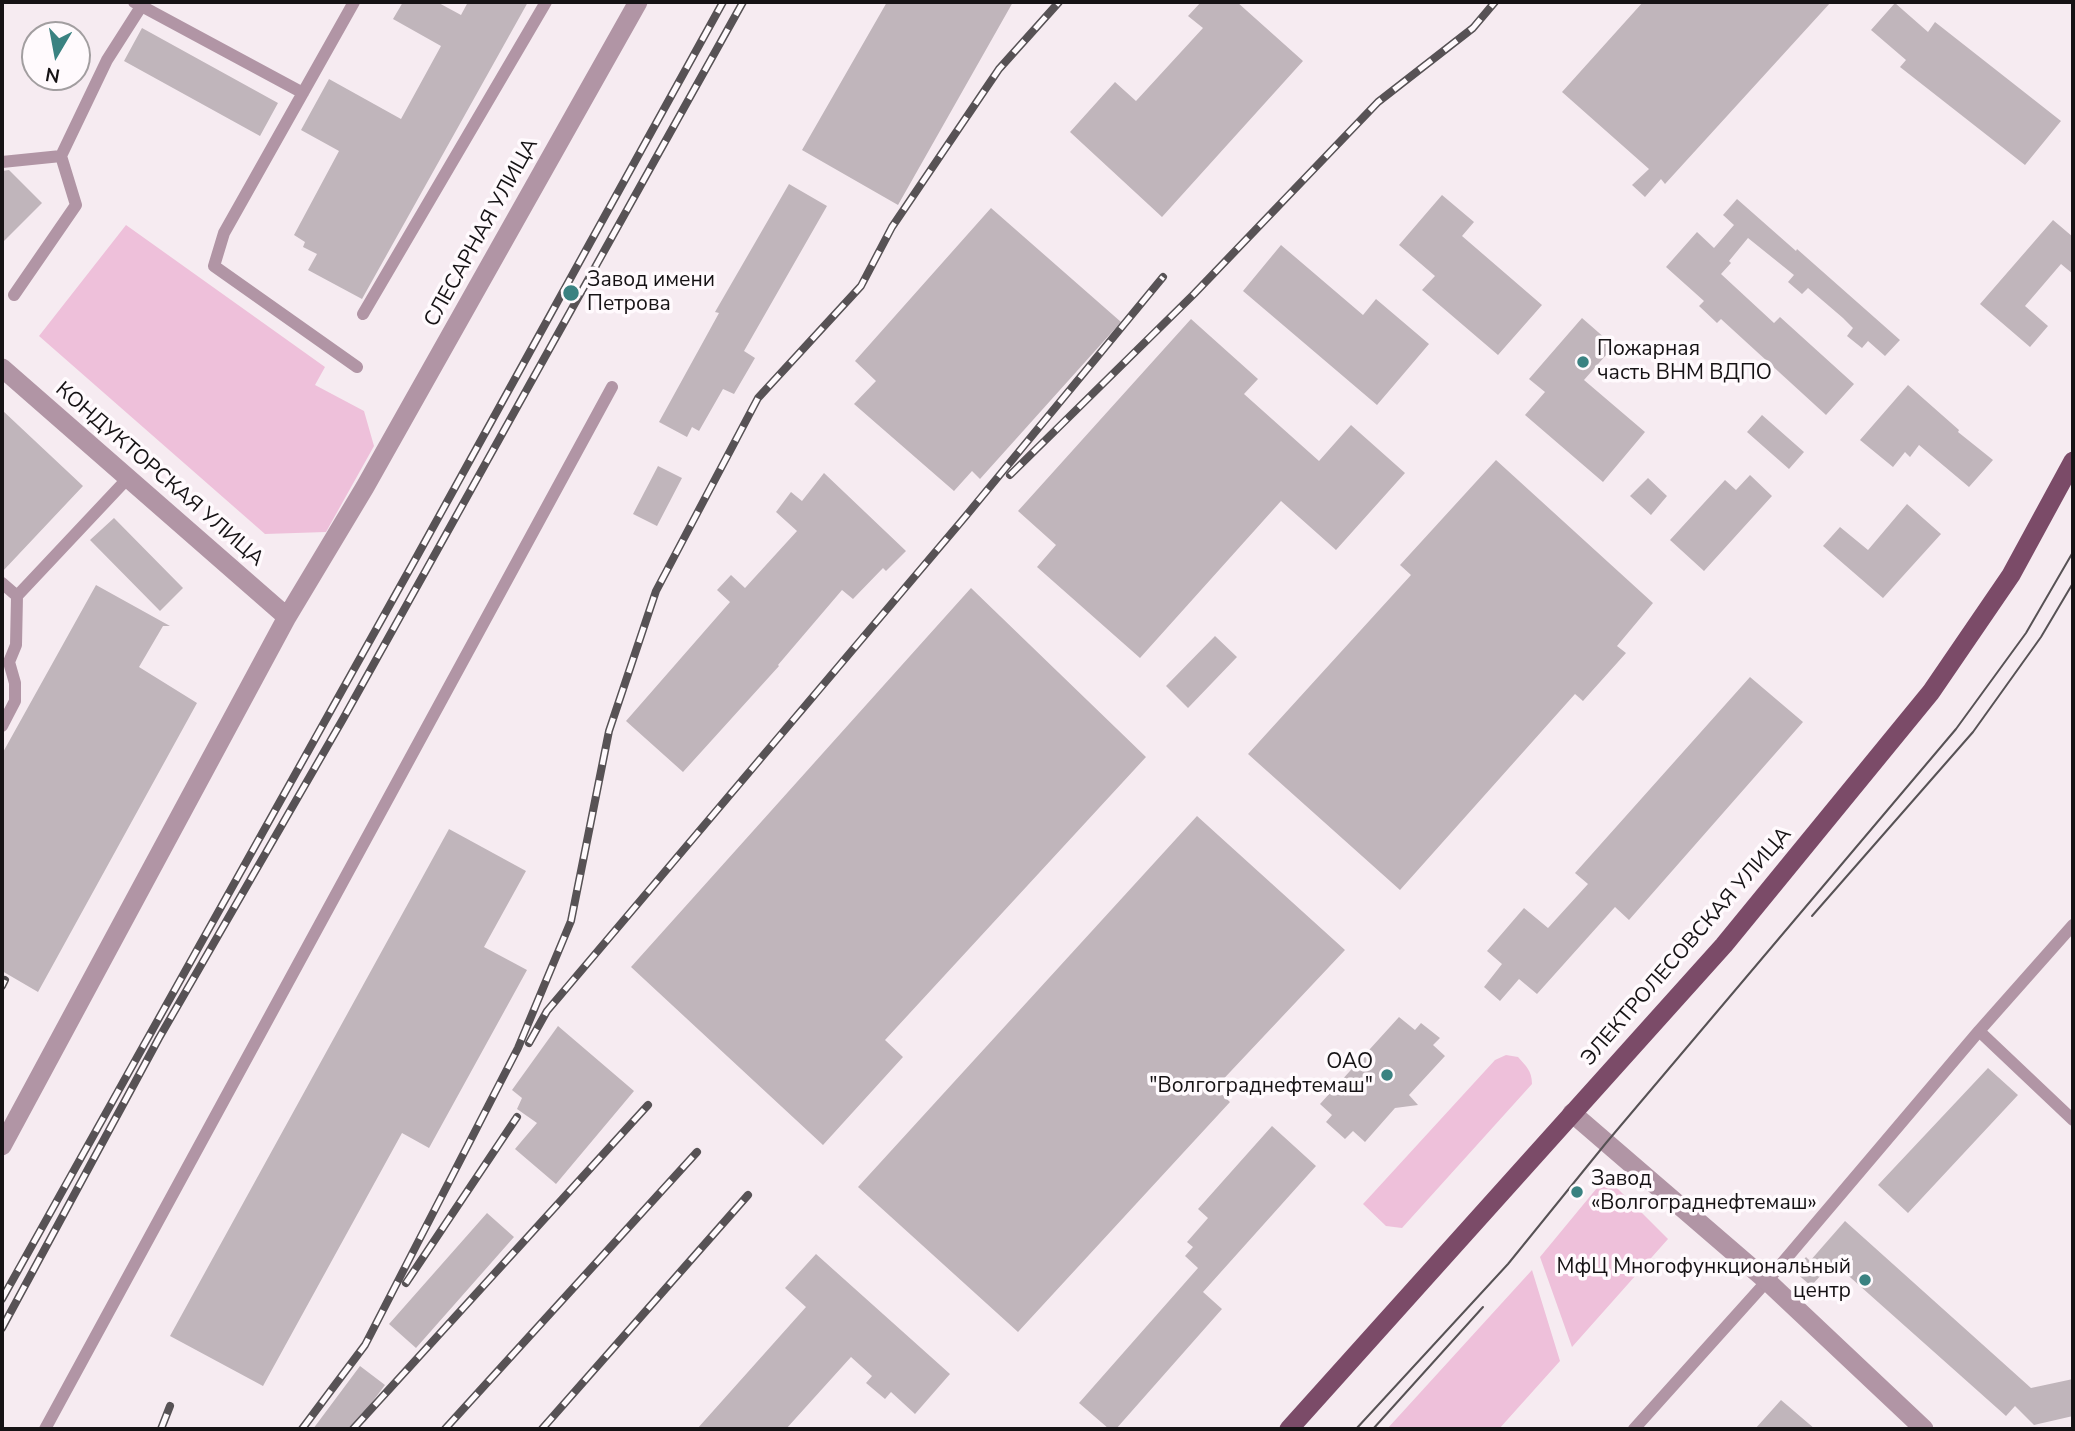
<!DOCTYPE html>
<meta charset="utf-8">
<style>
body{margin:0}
#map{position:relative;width:2075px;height:1431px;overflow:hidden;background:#f6ebf1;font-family:"Nunito Sans",sans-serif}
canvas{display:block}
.frame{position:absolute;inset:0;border:4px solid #161315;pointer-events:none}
.north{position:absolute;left:21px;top:21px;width:70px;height:70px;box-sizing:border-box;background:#fffafd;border:2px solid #a29ea0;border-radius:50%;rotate:190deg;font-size:19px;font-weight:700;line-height:28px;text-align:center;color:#161315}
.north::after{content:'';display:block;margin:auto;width:24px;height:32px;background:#3a8281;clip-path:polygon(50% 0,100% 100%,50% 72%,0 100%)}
</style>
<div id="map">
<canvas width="2075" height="1431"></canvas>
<div class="frame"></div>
<div class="north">N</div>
</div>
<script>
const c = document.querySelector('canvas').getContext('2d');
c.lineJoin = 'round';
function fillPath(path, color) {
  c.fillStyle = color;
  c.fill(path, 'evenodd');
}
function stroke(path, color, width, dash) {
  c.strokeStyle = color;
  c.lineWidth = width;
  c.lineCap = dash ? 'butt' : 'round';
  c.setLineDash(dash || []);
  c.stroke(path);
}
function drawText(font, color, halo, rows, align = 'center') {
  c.font = font + ' "Nunito Sans",sans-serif';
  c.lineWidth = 7;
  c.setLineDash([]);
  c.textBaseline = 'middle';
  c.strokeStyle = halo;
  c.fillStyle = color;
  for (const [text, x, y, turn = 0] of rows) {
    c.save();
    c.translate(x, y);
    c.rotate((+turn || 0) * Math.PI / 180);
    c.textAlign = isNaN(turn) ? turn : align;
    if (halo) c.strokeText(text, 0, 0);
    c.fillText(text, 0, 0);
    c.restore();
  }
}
const green = new Path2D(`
 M 126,225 L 325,367 L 315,385 L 364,411 L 374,446 L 326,532 L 265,534 L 39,336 Z
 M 1506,1055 L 1518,1057 C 1526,1066 1532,1071 1532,1084 L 1402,1228 L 1386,1226 L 1363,1204 L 1495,1060 Z
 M 1606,1177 L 1668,1239 L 1572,1347 L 1540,1257 Z
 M 1532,1270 L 1560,1361 L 1499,1429 L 1387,1429 Z`);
const building = new Path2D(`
 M 403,2 L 437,2 L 461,15 L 468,2 L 528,2 L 362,299 L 308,270 L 317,254 L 303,247 L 305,242 L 294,235 L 339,151 L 301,130 L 329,79 L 401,119 L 441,46 L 393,19 Z
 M 887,2 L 1013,2 L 898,205 L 802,150 Z
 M 1201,2 L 1237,2 L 1303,61 L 1162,217 L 1070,132 L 1115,82 L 1136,101 L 1203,28 L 1188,16 Z
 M 1643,2 L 1831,2 L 1665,184 L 1661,179 L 1645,197 L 1632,185 L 1649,169 L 1562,92 Z
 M 1895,3 L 1928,32 L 1935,22 L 2061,121 L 2025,165 L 1900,67 L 1906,60 L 1871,30 Z
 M 142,28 L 278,103 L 260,136 L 124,61 Z
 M 9,170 L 42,203 L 2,243 L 2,171 Z
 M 789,184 L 827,206 L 744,351 L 755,358 L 734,394 L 723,389 L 699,431 L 692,427 L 687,437 L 659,422 L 719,313 L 715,312 Z
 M 1442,195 L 1474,222 L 1462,236 L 1542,305 L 1498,355 L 1422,290 L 1435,276 L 1399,245 Z
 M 1737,199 L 1796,251 L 1797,249 L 1900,340 L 1885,356 L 1868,341 L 1862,348 L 1847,336 L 1853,328 L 1843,318 L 1808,288 L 1802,294 L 1788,282 L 1794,275 L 1748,238 L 1729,261 L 1731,263 L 1721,274 L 1774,323 L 1780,317 L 1854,384 L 1826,415 L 1721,319 L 1717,323 L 1699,306 L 1704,301 L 1666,267 L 1697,232 L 1714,248 L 1734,225 L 1723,215 Z
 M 991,208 L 1121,322 L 980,479 L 972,471 L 954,491 L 854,404 L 876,381 L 855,361 Z
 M 2053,220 L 2073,237 L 2073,274 L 2061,264 L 2025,306 L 2048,326 L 2030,347 L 1980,304 Z
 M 1281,245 L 1363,315 L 1376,299 L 1429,344 L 1377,405 L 1243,291 Z
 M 1582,318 L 1614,346 L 1584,380 L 1645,432 L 1603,482 L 1525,415 L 1545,392 L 1529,379 Z
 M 1191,319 L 1258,379 L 1244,394 L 1319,461 L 1351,425 L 1405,473 L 1336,550 L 1281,501 L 1140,658 L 1037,567 L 1056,545 L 1018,511 Z
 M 1908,385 L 1959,430 L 1958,432 L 1993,460 L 1969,487 L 1919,445 L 1910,457 L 1905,452 L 1893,467 L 1860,440 Z
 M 2,410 L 83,486 L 2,572 Z
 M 1762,415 L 1804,452 L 1789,469 L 1747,432 Z
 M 1496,460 L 1653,603 L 1617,646 L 1626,653 L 1583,701 L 1575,694 L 1400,890 L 1248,754 L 1411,575 L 1400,565 Z
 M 658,466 L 682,478 L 657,526 L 633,514 Z
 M 824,473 L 906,551 L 886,571 L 883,568 L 853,599 L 842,590 L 778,665 L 779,666 L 683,772 L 626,721 L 730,602 L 717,590 L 731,575 L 745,588 L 797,531 L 776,512 L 791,492 L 802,501 Z
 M 1750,475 L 1772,496 L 1704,571 L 1670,540 L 1725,480 L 1736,490 Z
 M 1648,478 L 1667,496 L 1651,515 L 1630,496 Z
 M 1907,504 L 1941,534 L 1883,598 L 1823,546 L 1840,527 L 1868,550 Z
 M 114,518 L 183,588 L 160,611 L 90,540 Z
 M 96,585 L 170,626 L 163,626 L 139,667 L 197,703 L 38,992 L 2,971 L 2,754 Z
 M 971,588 L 1146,757 L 885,1040 L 903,1057 L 823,1145 L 631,967 Z
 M 1215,636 L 1237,657 L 1188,708 L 1166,686 Z
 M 1750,677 L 1803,722 L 1629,920 L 1615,907 L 1537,994 L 1519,979 L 1500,1001 L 1484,987 L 1502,964 L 1487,951 L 1524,908 L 1548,928 L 1588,884 L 1575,873 Z
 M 1197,816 L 1345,950 L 1215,1088 L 1230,1102 L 1018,1332 L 858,1187 Z
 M 449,829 L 526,871 L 484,947 L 527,970 L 429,1148 L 402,1133 L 263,1386 L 170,1336 Z
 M 1399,1017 L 1415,1030 L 1421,1023 L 1440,1038 L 1433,1045 L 1445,1056 L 1409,1095 L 1418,1105 L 1395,1108 L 1365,1142 L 1353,1131 L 1345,1139 L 1326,1122 L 1332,1115 L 1320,1104 Z
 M 558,1026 L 634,1091 L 556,1184 L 515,1149 L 537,1123 L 517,1109 L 522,1098 L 512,1090 Z
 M 1988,1068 L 2018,1095 L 1908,1213 L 1878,1185 Z
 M 1272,1126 L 1316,1166 L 1203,1292 L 1222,1309 L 1116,1429 L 1109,1429 L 1079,1403 L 1198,1268 L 1185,1256 L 1193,1247 L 1187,1242 L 1208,1218 L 1198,1209 Z
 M 487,1213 L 514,1237 L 416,1348 L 389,1324 Z
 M 1845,1221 L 2031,1388 L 2073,1379 L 2073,1416 L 2034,1425 L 2015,1406 L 2006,1416 L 1833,1262 L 1811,1286 L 1794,1271 L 1806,1257 L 1810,1261 Z
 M 816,1254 L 950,1374 L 915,1414 L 891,1392 L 885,1399 L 866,1383 L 872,1376 L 851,1357 L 786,1429 L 697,1429 L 806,1307 L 785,1288 Z
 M 360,1366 L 385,1385 L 352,1429 L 313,1429 Z
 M 1781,1400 L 1815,1429 L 1755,1429 Z`);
const service = new Path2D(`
 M 134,2 L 303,93
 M 354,2 L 224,233 L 214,266 L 357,367
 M 2,162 L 61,156
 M 14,295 L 76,205 L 61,156 L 107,60 L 144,2
 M 363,314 L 546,2
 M 2,583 L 17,596 L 128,478
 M 2,726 L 15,701 L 15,683 L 9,662 L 16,645 L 17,596
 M 1979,1031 L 2073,1120
 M 45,1429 L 612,387
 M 1634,1429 L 1767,1281 L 1979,1031 L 2073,925`);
const minor = new Path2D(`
 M 2,368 L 287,617
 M 1572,1113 L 1767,1281 L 1924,1429
 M 2,1146 L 287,617 L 365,487 L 638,2`);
const primary = new Path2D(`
 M 1289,1429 L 1724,945 L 1931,692 L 2011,575 L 2073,461`);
const tram = new Path2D(`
 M 1812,916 L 1973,732 L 2041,637 L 2073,583
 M 1356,1429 L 1508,1264 L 1606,1143 L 1956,729 L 2026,633 L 2073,552
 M 1373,1429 L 1483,1307`);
const rail = new Path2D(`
 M 1010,475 L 1194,294 L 1378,102 L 1473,28 L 1495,2
 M 2,986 L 5,980
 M 529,1043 L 547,1011 L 965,517 L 1163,277
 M 406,1283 L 517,1117
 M 2,1299 L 416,558 L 723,2
 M 2,1328 L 159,1038 L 343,719 L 743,2
 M 161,1429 L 170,1406
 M 302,1429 L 365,1345 L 518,1048 L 571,921 L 609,731 L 656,591 L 758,398 L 861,286 L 892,227 L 999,69 L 1059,2
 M 353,1429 L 648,1105
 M 445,1429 L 697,1152
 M 542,1429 L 748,1195`);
const markers = [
 [571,293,9,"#3a8281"],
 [1583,362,7,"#3a8281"],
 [1387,1075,7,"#3a8281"],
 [1577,1192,7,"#3a8281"],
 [1865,1280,7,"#3a8281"]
];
const streetNames = [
 ["СЛЕСАРНАЯ УЛИЦА",482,233,-61],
 ["КОНДУКТОРСКАЯ УЛИЦА",159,475,41],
 ["ЭЛЕКТРОЛЕСОВСКАЯ УЛИЦА",1687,947,-49]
];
const poiNames = [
 ["Завод имени",587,281],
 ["Петрова",587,305],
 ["Пожарная",1597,350],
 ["часть ВНМ ВДПО",1597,374],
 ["ОАО",1373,1063,"right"],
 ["\"Волгограднефтемаш\"",1373,1087,"right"],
 ["Завод",1591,1180],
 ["«Волгограднефтемаш»",1591,1204],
 ["МфЦ Многофункциональный",1851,1268,"right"],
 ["центр",1851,1292,"right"]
];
fillPath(green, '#eec0da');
fillPath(building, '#c0b5bb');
stroke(service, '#b195a5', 12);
stroke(minor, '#b195a5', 19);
stroke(primary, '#7b4b68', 19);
stroke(tram, '#575255', 2);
stroke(rail, '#575255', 8);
stroke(rail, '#fffafd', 5, [16]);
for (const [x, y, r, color] of markers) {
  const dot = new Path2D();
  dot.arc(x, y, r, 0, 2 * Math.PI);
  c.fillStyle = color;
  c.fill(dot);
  stroke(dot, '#fffafd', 2.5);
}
drawText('21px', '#161315', '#fffafd', streetNames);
drawText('21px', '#161315', '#fffafd', poiNames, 'left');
</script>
